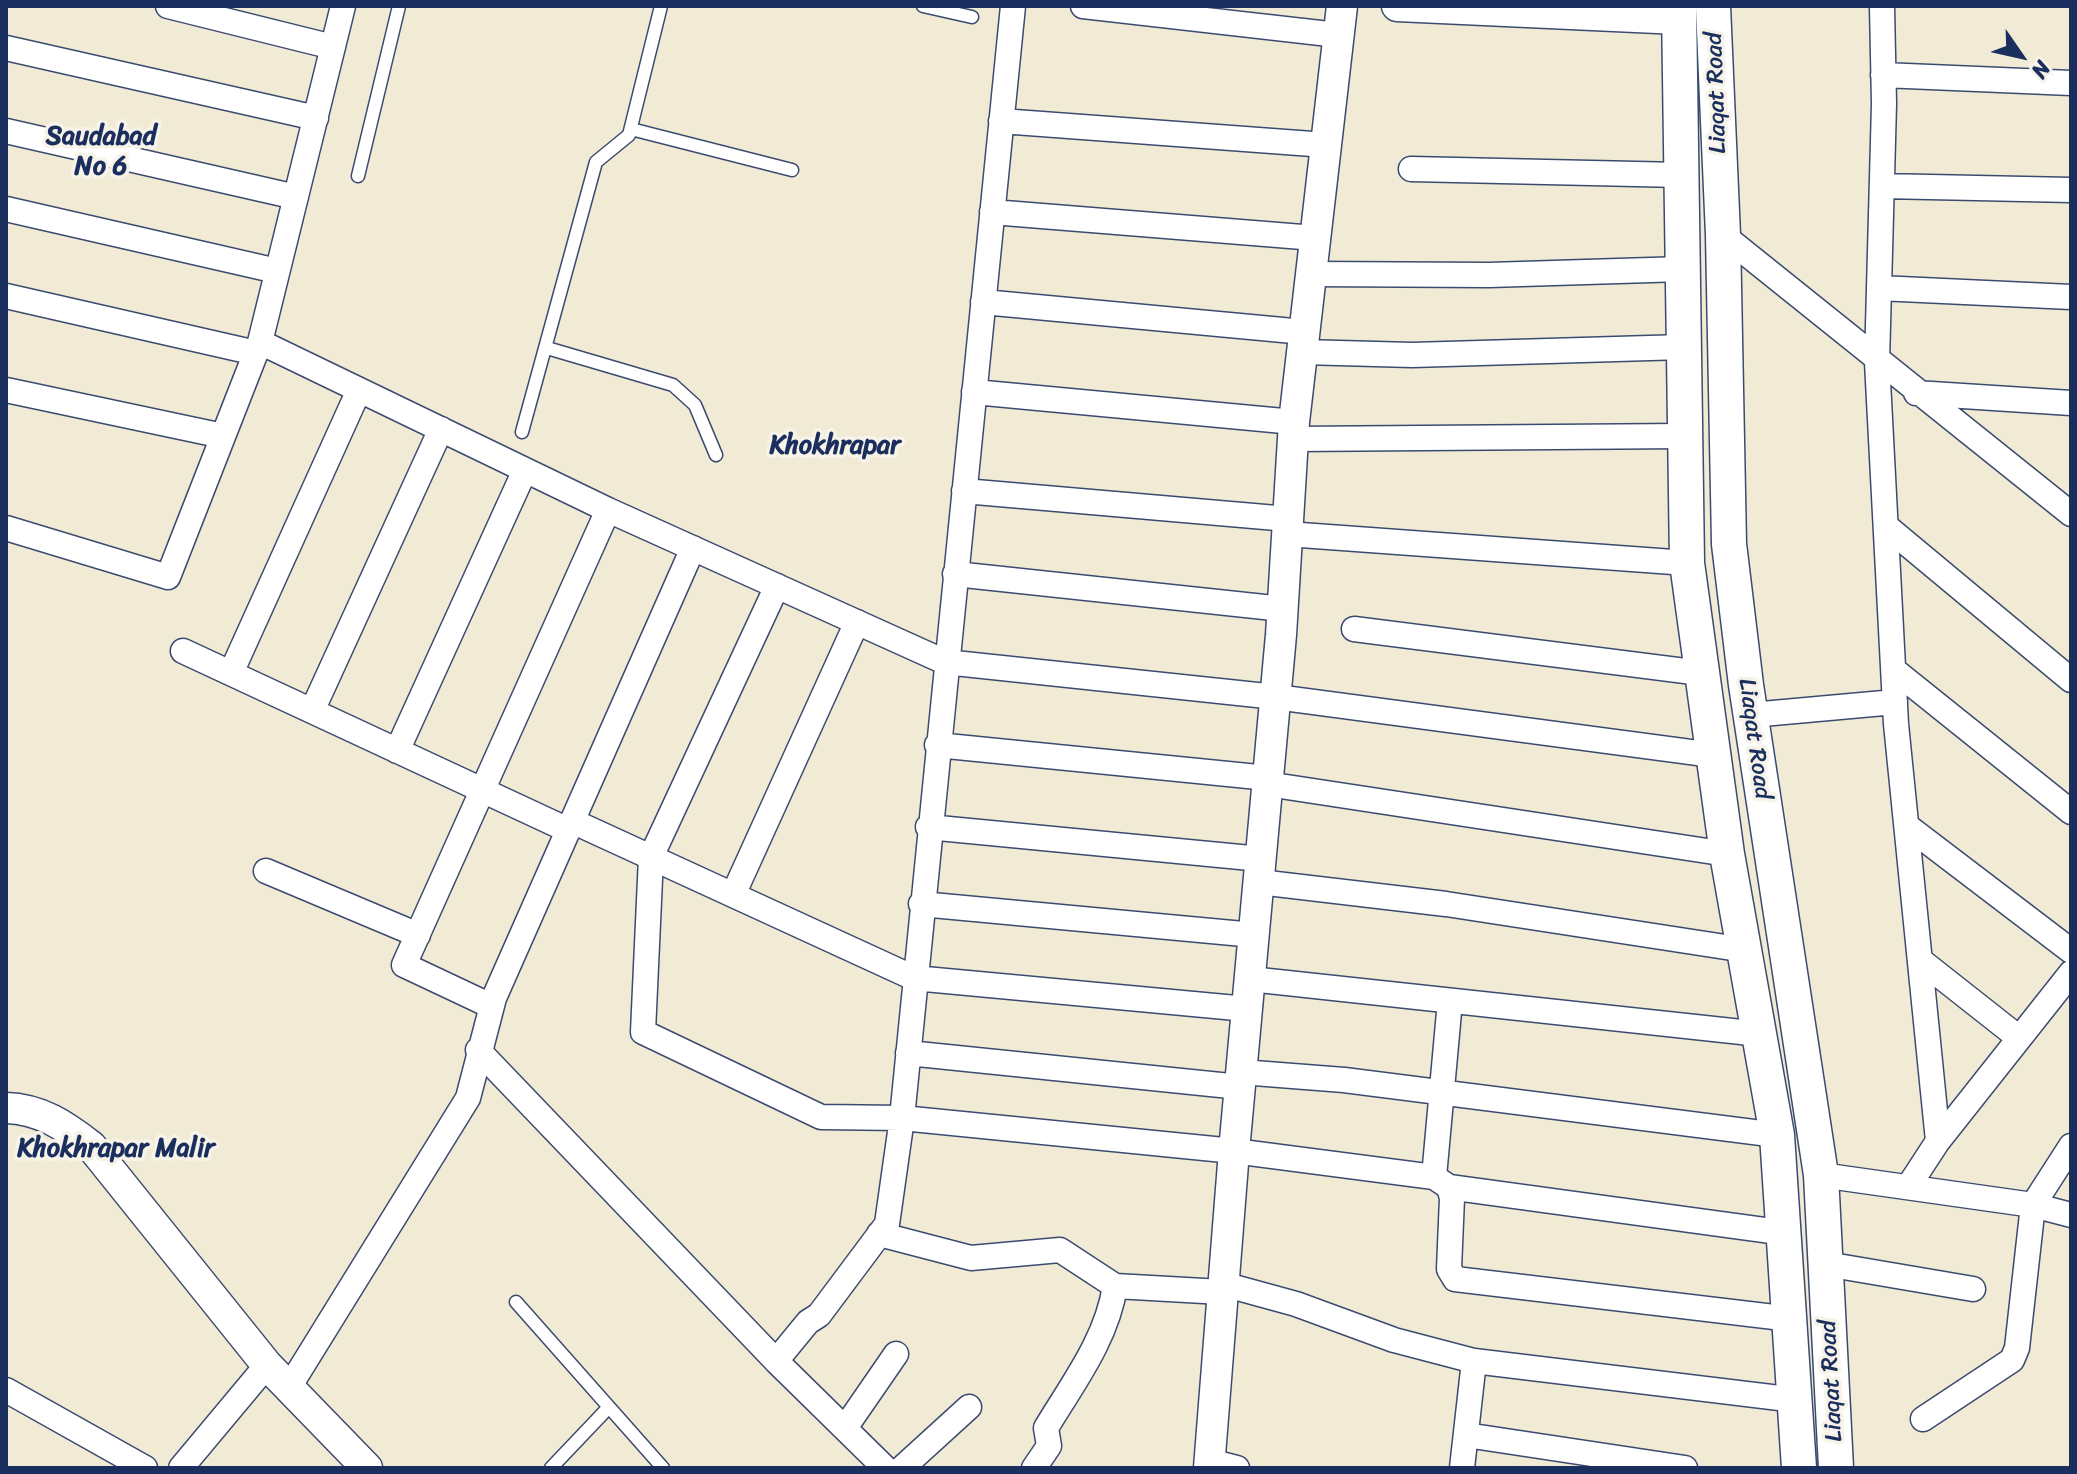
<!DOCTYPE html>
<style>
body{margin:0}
#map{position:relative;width:2077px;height:1474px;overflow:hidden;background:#f1ebd5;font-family:Sriracha,sans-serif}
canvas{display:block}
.frame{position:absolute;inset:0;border:8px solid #1b2f5e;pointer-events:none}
.north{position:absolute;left:1981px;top:16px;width:80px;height:80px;-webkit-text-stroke:6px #f7f3e8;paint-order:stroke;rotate:124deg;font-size:22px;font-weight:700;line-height:32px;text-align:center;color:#1b2f5e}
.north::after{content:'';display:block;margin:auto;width:28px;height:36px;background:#1b2f5e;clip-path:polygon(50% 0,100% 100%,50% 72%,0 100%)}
</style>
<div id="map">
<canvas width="2077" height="1474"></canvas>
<div class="frame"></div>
<div class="north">N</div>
</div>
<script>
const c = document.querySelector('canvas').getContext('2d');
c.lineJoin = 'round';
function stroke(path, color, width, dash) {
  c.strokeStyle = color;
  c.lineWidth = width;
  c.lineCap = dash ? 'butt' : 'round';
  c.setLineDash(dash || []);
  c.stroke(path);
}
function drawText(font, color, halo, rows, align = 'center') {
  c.font = font + ' Sriracha,sans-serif';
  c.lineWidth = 7;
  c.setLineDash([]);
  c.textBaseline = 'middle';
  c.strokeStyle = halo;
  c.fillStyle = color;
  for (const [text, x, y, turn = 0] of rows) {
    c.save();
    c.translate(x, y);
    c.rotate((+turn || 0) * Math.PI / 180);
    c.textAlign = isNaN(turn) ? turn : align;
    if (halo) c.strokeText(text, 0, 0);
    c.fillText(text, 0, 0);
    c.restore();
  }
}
const service = new Path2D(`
 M 923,6 L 972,17
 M 631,129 L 792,170
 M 358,176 L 399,6
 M 547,348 L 673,385 L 695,405 L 716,455
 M 522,432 L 596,162 L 629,135 L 661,6
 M 516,1302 L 663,1468
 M 551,1468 L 609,1407`);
const minor = new Path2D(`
 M 168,6 L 333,47
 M 1083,6 L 1338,35
 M 1882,6 L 1884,104 L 1877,362 L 1896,724 L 1938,1141 L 1908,1187
 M 6,48 L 316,118
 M 1883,75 L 2071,83
 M 1001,121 L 1326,145
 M 6,131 L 296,197
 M 1411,169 L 1681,175
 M 1882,186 L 2071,190
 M 6,209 L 277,271
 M 992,212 L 1315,238
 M 1723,235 L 2071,514
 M 1311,274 L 1489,275 L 1683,269
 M 1879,288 L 2071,297
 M 6,296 L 256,353
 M 983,302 L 1304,332
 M 260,342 L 608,510 L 945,662 L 1276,697 L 1713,755
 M 1302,352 L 1412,355 L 1684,347
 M 6,390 L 223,436
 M 974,392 L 1294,422
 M 1916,393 L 2071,403
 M 1293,439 L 1684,436
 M 964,491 L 1288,519
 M 1887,527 L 2071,680
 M 6,528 L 168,577 L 260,342 L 343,6
 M 1287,534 L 1687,563
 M 955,574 L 1283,609
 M 777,586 L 651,857 L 643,1032 L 821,1117 L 902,1118 L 1234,1151 L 1434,1177 L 1449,1187 L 1452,1198 L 1449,1269 L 1455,1279 L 1791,1319
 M 1354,629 L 1701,673
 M 183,651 L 568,830
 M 1894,670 L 2071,812
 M 231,673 L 359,390
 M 312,711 L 441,429
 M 1751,715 L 1895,702
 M 937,745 L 1268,778
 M 397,751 L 525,470
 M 1267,784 L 1727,854
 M 572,821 L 914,978 L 1247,1009
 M 1907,826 L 2071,951
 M 928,827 L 1261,859
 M 266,871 L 418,935
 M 1259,882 L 1446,904 L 1745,950
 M 733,895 L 857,622
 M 921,904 L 1254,935
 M 1920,960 L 2019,1038
 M 1250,979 L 1760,1034
 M 491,1006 L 404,965 L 608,510
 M 478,1050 L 776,1361 L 885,1468
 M 908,1053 L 1240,1087
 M 1241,1072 L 1344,1080 L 1777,1135
 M 1938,1141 L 2071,973
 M 1821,1175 L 2033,1205 L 2071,1215
 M 1434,1177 L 1450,1001
 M 1449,1187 L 1786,1233
 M 879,1234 L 971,1258 L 1060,1250 L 1115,1286 L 1222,1292
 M 1826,1264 L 1973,1289
 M 1223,1284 L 1296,1304 L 1394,1340 L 1474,1361 L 1796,1400
 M 776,1361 L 808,1322 L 819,1315 L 887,1224 L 902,1118 L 1013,6
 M 288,1389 L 468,1098 L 494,998 L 693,548
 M 6,1390 L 145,1468
 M 1923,1419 L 2012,1360 L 2017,1348 L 2033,1205 L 2071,1146
 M 845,1428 L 896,1354
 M 1466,1435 L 1685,1468
 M 1210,1461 L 1237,1468
 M 181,1468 L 267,1365
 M 902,1468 L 969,1407
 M 1034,1468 L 1049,1446 L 1046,1428 C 1073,1383 1107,1339 1115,1286
 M 1462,1468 L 1474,1361`);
const tertiary = new Path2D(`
 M 1397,6 L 1679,19
 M 6,1108 C 40,1109 64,1125 91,1146 L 267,1365 L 367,1468
 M 1209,1468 L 1234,1151 L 1281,635 L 1294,422 L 1342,6`);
const secondary = new Path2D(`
 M 1679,6 L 1687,563 L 1727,854 L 1777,1135 L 1799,1468
 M 1713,6 L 1723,235 L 1729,544 L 1746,685 L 1821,1175 L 1836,1468`);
const streetNames = [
 ["Liaqat Road",1717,93,-92],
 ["Liaqat Road",1754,739,82],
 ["Liaqat Road",1832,1381,-93]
];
const neighbourhoodNames = [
 ["Saudabad",101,137],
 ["No 6",101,167],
 ["Khokhrapar",835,446],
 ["Khokhrapar Malir",116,1149]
];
stroke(service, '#3b4b70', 15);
stroke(minor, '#3b4b70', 27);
stroke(tertiary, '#3b4b70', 33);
stroke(secondary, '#3b4b70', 37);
stroke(service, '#fff', 12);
stroke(minor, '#fff', 24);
stroke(tertiary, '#fff', 30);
stroke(secondary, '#fff', 34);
drawText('24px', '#1b2f5e', '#f7f3e8', streetNames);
drawText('bold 26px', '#1b2f5e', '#f7f3e8', neighbourhoodNames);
</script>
